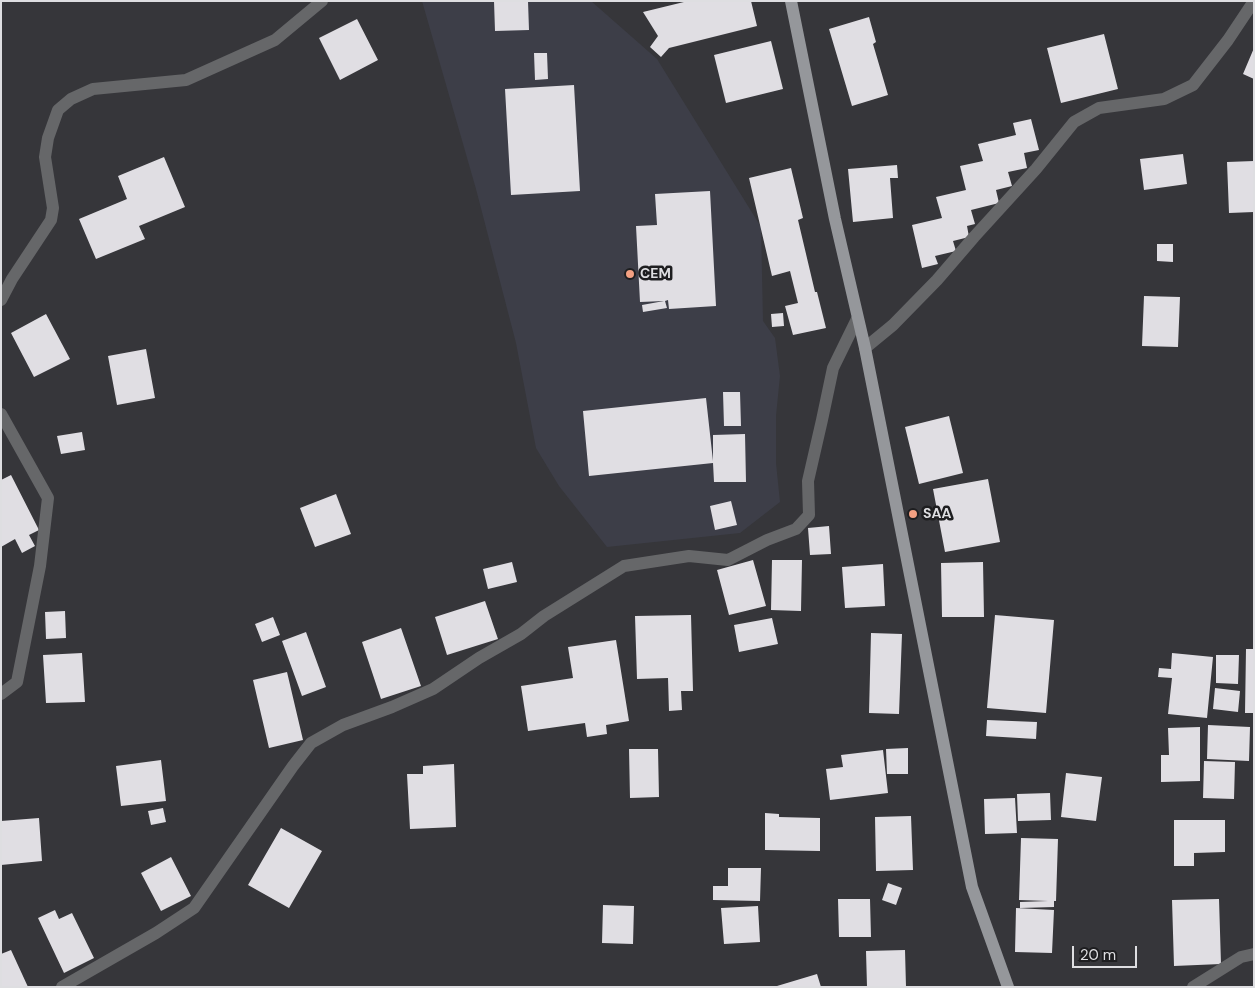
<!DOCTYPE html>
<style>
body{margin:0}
#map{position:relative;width:1255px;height:988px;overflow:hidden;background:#36363a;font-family:"DM Sans",sans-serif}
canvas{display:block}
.frame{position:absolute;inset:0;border:2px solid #dedee1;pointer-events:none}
.scale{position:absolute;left:1072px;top:946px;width:65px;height:22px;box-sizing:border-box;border:2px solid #dedee1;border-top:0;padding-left:6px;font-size:15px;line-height:18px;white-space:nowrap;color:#dedee1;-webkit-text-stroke:4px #1e1e20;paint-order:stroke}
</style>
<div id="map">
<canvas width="1255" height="988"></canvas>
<div class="frame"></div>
<div class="scale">20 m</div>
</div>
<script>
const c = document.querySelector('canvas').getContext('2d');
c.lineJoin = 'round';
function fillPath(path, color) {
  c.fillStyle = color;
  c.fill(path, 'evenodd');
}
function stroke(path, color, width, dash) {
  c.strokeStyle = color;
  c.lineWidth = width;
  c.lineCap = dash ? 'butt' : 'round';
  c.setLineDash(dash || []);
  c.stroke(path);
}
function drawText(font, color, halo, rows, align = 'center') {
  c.font = font + ' "DM Sans",sans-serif';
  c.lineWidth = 5;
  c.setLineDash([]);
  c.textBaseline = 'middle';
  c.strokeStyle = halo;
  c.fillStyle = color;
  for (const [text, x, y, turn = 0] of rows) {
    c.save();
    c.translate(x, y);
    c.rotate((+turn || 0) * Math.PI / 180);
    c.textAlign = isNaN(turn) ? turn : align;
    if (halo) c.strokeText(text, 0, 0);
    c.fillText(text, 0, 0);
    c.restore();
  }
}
const built = new Path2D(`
 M 422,1 L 591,1 L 657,59 L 761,227 L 763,321 L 775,338 L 780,376 L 776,416 L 776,463 L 780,502 L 740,533 L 607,547 L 559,486 L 536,448 L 516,343 L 476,189 Z`);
const building = new Path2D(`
 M 494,1 L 528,1 L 529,30 L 495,31 Z
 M 688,1 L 751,1 L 757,26 L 669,48 L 661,57 L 650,47 L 658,36 L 643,12 Z
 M 869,17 L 876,42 L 873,44 L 888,95 L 852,106 L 829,29 Z
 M 357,19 L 378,60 L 340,80 L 319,38 Z
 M 1104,34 L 1118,89 L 1061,103 L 1047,48 Z
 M 771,41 L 783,89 L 726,103 L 714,55 Z
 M 1254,48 L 1254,79 L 1243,74 Z
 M 534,53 L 547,53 L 548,79 L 535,80 Z
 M 574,85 L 580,191 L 511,195 L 505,89 Z
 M 1031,119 L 1039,150 L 1024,153 L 1027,168 L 1008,172 L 1012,186 L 996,190 L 999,203 L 971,210 L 975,224 L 967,226 L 969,237 L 953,241 L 956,251 L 935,256 L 938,264 L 922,268 L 912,225 L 942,218 L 936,197 L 966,190 L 960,166 L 983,161 L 978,144 L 1016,135 L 1013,123 Z
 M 1183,154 L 1187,184 L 1144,190 L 1140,159 Z
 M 164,157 L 185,207 L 139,226 L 145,239 L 96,259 L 79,219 L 127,199 L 118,176 Z
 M 1254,161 L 1254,212 L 1229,213 L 1227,162 Z
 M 897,165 L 898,178 L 890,178 L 893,218 L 853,222 L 848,169 Z
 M 791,168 L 803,218 L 798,220 L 815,292 L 817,292 L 826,328 L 793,335 L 785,306 L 798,303 L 790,271 L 772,276 L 749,178 Z
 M 710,191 L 716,306 L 669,309 L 668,300 L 665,301 L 667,308 L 643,312 L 642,305 L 664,301 L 640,302 L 636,226 L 657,225 L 655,194 Z
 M 1157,244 L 1173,244 L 1173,262 L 1157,261 Z
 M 1144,296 L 1180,297 L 1178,347 L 1142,346 Z
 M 783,313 L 784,326 L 772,327 L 771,314 Z
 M 46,314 L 70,359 L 34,377 L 11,333 Z
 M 146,349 L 155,398 L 117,405 L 108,356 Z
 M 723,392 L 740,392 L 741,426 L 724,426 Z
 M 706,398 L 713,461 L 713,435 L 745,434 L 746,482 L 714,482 L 713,463 L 589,476 L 583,411 Z
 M 949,416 L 963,473 L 919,484 L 905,427 Z
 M 82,432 L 85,450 L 61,454 L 57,436 Z
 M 11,475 L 39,530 L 29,535 L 35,546 L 22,553 L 15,539 L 1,547 L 1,480 Z
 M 988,479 L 1000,542 L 945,552 L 933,489 Z
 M 336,494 L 351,534 L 315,547 L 300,508 Z
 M 731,501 L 737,525 L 715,530 L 710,506 Z
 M 829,526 L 831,554 L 810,555 L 808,528 Z
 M 753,560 L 766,606 L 729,615 L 717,570 Z
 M 772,560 L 802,560 L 801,611 L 771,610 Z
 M 512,562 L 517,582 L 488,589 L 483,569 Z
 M 983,562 L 984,617 L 942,617 L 941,563 Z
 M 883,564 L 885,606 L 845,608 L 842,567 Z
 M 485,601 L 498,639 L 447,655 L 435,617 Z
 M 65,611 L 66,638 L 46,639 L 45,612 Z
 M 691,615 L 693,691 L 681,691 L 682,710 L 669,711 L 668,678 L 637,679 L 635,616 Z
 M 995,615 L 1054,620 L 1046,713 L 987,708 Z
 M 273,617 L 280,635 L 262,642 L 255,624 Z
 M 772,618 L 778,644 L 739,652 L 734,625 Z
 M 401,628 L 421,686 L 381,699 L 362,642 Z
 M 306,632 L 326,687 L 302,696 L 282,641 Z
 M 871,633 L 902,634 L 899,714 L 869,713 Z
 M 616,640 L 629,721 L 606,725 L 607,734 L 587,737 L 585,723 L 528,731 L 521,686 L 573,678 L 568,647 Z
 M 1246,649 L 1254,649 L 1254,713 L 1245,713 Z
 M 82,653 L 85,702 L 46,703 L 43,655 Z
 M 1172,653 L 1213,657 L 1207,718 L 1168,714 L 1172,678 L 1158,677 L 1159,668 L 1171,669 Z
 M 1216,655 L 1239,655 L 1238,684 L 1216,683 Z
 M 287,672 L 303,740 L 269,748 L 253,680 Z
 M 1215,688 L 1240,691 L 1238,712 L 1213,709 Z
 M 987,720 L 1037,722 L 1036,739 L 986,736 Z
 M 1208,725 L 1250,727 L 1249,761 L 1207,759 Z
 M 1200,727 L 1200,781 L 1161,782 L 1161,755 L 1169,755 L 1168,728 Z
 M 908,748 L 908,774 L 887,774 L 886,749 Z
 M 629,749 L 658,749 L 659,797 L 630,798 Z
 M 883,750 L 888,793 L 830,800 L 826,769 L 843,767 L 841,755 Z
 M 161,760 L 166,801 L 121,806 L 116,766 Z
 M 1204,761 L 1235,762 L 1234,799 L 1203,798 Z
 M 454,764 L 456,827 L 410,829 L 407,774 L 423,774 L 423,766 Z
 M 1066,773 L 1102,777 L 1096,821 L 1061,817 Z
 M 1050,793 L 1051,820 L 1018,821 L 1017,794 Z
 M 1015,798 L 1017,833 L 985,834 L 984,799 Z
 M 163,808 L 166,822 L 151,825 L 148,811 Z
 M 765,813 L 779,814 L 779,817 L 820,818 L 820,851 L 765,850 Z
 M 911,816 L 913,870 L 876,871 L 875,817 Z
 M 39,818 L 42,861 L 1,865 L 1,821 Z
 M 1174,820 L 1225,820 L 1225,852 L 1194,853 L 1194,866 L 1174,866 Z
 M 281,828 L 322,851 L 289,908 L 248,885 Z
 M 1021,838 L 1058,839 L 1056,901 L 1054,901 L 1054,907 L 1020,908 L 1020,902 L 1048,901 L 1019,900 Z
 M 171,857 L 191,896 L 161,911 L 141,873 Z
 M 728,868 L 761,868 L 760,901 L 713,900 L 713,886 L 728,886 Z
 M 888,883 L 902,888 L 896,905 L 882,900 Z
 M 838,899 L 870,899 L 871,937 L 839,937 Z
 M 1219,899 L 1221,964 L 1174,966 L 1172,900 Z
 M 603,905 L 634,906 L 633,944 L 602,943 Z
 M 758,906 L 760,942 L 724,944 L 721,908 Z
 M 1016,908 L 1054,910 L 1052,953 L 1015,952 Z
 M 55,910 L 59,919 L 72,913 L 94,958 L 64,973 L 38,918 Z
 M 11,950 L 28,987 L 1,987 L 1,954 Z
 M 905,950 L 906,987 L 867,987 L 866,951 Z
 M 817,974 L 821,987 L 777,987 L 777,986 Z`);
const minor = new Path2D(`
 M 1,300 L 12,279 L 51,220 L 53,208 L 45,157 L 48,138 L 58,110 L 71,99 L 93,89 L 186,80 L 275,40 L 322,1
 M 865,348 L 893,325 L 937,280 L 974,237 L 1036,169 L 1074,122 L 1099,108 L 1164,99 L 1193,85 L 1228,40 L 1254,1
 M 1,414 L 48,498 L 40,566 L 17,682 L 1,694
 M 62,987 L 156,933 L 194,908 L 293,766 L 311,743 L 343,725 L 392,707 L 433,689 L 479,658 L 521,634 L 544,616 L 624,566 L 689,556 L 728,560 L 767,540 L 796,529 L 809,515 L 808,481 L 822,420 L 833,368 L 857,319
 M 1193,987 L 1241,957 L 1254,954`);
const primary = new Path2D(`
 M 791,1 L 835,219 L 865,348 L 972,887 L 1008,987`);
const markers = [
 [630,274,5,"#f3a082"],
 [913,514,5,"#f3a082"]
];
const poiNames = [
 ["CEM",640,274],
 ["SAA",923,514]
];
fillPath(built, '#3d3e48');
fillPath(building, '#e0dee3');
stroke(minor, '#666769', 12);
stroke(primary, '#95979b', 12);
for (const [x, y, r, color] of markers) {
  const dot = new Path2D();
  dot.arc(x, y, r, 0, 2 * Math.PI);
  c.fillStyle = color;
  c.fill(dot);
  stroke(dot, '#1e1e20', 2);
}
drawText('bold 14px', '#dedee1', '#1e1e20', poiNames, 'left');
</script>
